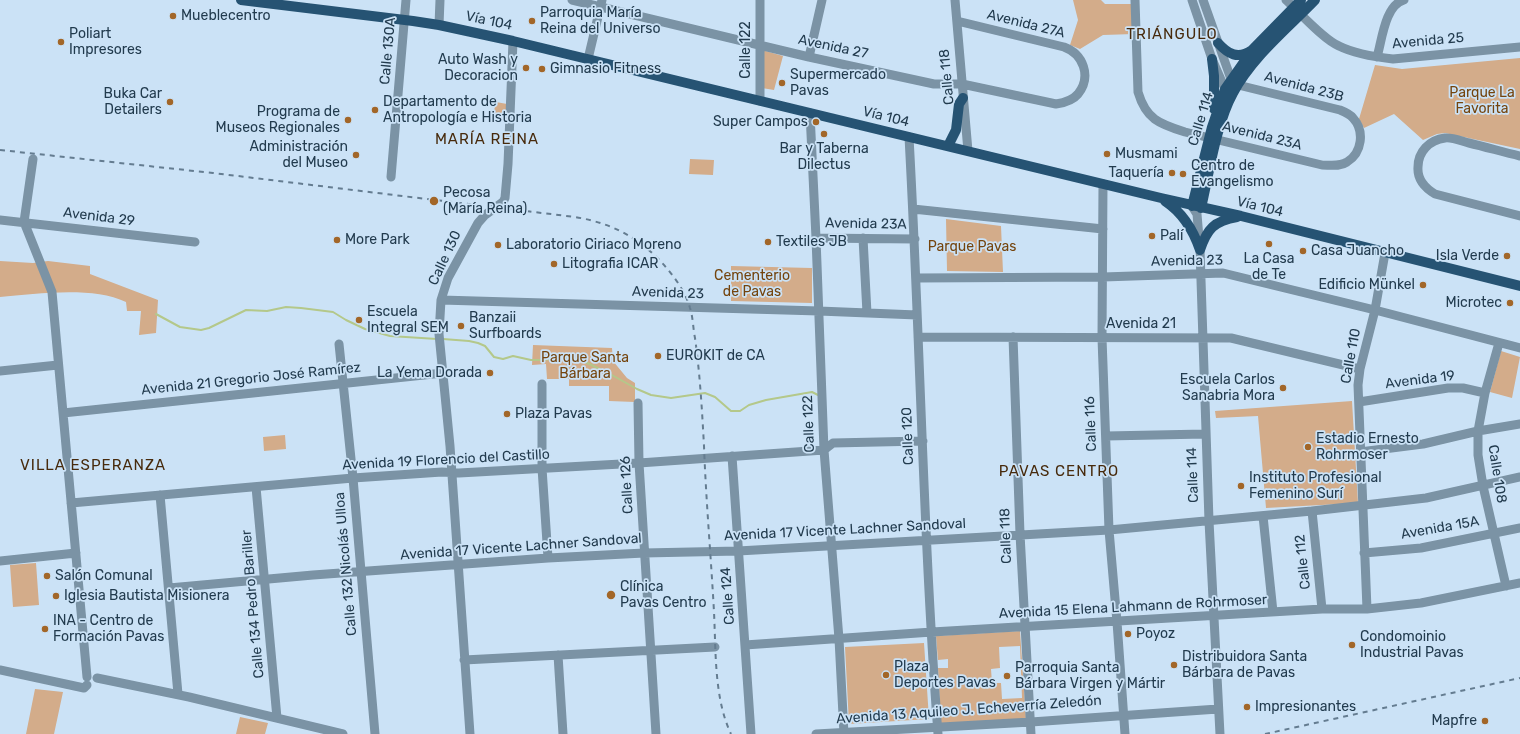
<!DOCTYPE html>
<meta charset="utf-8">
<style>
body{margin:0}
canvas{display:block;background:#cbe2f6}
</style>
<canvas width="1520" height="734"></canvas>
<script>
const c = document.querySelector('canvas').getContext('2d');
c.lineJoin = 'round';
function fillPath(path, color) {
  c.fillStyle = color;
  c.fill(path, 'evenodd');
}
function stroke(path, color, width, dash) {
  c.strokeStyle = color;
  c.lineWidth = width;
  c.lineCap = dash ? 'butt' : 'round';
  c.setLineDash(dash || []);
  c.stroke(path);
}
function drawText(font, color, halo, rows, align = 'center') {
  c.font = font + ' Rubik,sans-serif';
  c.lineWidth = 3.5;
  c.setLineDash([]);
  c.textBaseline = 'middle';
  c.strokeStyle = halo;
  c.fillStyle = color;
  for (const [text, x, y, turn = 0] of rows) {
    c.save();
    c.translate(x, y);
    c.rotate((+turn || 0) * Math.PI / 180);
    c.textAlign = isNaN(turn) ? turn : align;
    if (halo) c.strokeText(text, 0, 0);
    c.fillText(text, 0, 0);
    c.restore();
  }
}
const green = new Path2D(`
 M 1073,0 L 1101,0 L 1105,4 L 1132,4 L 1134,34 L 1103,35 L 1080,49 L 1070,45 L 1078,20 Z
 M 762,50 L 783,56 L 774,90 L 762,88 Z
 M 1520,58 L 1520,149 L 1445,133 L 1437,134 L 1423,140 L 1394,114 L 1364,128 L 1359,119 L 1375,65 L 1402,69 Z
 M 496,102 L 507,104 L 507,115 L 500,121 L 492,119 Z
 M 690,159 L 714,160 L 713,175 L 689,174 Z
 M 946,219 L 1001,226 L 1003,272 L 947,271 Z
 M 0,261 L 33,263 L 48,261 L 90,266 L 90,274 L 158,300 L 156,333 L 139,335 L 141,311 L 127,311 L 126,302 C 92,286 37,294 0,297 Z
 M 731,266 L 812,268 L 812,303 L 731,301 Z
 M 533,345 L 612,348 L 613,361 L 627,378 L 635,383 L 635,402 L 609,401 L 609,386 L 569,386 L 569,379 L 547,379 L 546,364 L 532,365 Z
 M 1501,351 L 1520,357 L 1512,398 L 1490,392 Z
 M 1352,401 L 1358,503 L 1266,508 L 1258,416 L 1216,418 L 1215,411 Z
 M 285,435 L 286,449 L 264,451 L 263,437 Z
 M 36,563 L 39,605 L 13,607 L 10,565 Z
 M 1020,631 L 1026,719 L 941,724 L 938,668 L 948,668 L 948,659 L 938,660 L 936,636 ZM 1020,646 L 1022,698 L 1002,699 L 1001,683 L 992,683 L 991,669 L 1000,668 L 999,647 Z
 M 924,643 L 929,719 L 849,724 L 845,647 Z
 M 35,689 L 63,692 L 54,734 L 26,734 Z
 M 240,717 L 268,723 L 265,734 L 236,734 Z`);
const stream = new Path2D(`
 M 156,314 L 180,327 L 201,330 L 209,328 L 246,310 L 267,311 L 286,307 L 301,308 L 333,312 L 346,320 L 365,329 L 390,336 L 437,339
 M 443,339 L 469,341 L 478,343 L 485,346 L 494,357 L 503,359 L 513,356 L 531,360 L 544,360 L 561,357 L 581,360 L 610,374 L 637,389 L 651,395 L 671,398 L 705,393 L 715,397 L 731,411 L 740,411 L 749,405 L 766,400 L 812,392 L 818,395`);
const minor = new Path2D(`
 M 572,0 L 809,57 L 934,84 L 962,84 L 1056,104 C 1063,103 1073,100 1078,94 C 1092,76 1083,54 1064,47 L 957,21
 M 955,0 L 968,151
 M 1135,0 L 1138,92 C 1146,119 1159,124 1185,132 L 1322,165 C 1330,165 1340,167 1347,162 C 1362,153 1365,131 1353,118 C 1350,114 1345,112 1340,110 L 1238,85 L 1231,79 L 1203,0
 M 1192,0 L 1212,59 L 1225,89 L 1230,92
 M 1286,0 C 1299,12 1324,40 1339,46 C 1355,54 1375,57 1393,59 L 1520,47
 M 439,25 L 440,0
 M 809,57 L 822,0
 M 1377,57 C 1382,40 1385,5 1404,0
 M 588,59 L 602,0
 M 760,101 L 760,0
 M 810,113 L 816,238 L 824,450 L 839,639 L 844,734
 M 909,137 C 920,336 923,535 938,734
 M 1520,156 C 1503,152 1486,147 1469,143 C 1461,141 1452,137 1445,138 C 1429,140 1418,152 1418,167 C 1417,180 1425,188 1435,194 L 1520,216
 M 33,159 L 24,222 L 52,292 L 87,677
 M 391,177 L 406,0
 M 1103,184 L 1102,338 L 1109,530 L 1117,622 L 1125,734
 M 1192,206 L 1197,214 L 1200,250 L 1209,521 L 1220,734
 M 913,209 L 1103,229
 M 0,220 L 195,242
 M 816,238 L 915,239
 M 863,238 L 867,313
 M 917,278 L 1103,277 L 1223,273 L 1375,310 L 1520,348
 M 441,300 L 819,311 L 917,315
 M 918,337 L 1231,338 L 1360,369
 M 1013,337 L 1020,534 L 1031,734
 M 1499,343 L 1485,393 L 1478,431 L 1478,455 L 1483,486 L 1506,586
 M 339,344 L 353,478 L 375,734
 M 0,371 L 58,365
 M 542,384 L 542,468 L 548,558
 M 1359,402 L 1448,388 L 1463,388 L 1485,393
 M 638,403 L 639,463 L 656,734
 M 63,413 L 443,373
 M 1106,436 L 1205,434
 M 1360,452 L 1423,444 L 1478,431 L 1520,424
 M 732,456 L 751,734
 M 256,487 L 277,718
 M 160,495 L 178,694
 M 71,503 L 353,478 L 442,472 L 459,473 L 639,463 L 824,450 L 833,443 L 923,441
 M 1312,511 L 1322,609
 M 1263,516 L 1273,612
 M 1364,553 L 1421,548 L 1520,528
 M 0,561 L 76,553
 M 169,588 L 313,575 L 548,558 L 644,553 L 738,551 L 1109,530 L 1312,511 L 1426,498 L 1520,477
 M 1367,609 L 1358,385 L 1360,369 L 1375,310 L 1385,253
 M 745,645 L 932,632 L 1322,609 L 1367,609 L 1421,603 L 1520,583
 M 558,655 L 563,734
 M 464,660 L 715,647
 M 0,670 L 84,688 L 87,685
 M 97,678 L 189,697 L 343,734
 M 470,734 L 450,446 L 439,334 L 441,300 L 448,278 L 478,223 L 485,215 L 503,202 L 505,198 L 508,164 L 513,41
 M 816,734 L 1031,722 L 1218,709`);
const major = new Path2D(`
 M 241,0 L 413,21 L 439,25 L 513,41 L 1161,198 L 1241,216 L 1520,286
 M 1218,43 C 1228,54 1238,60 1252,50
 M 1212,59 L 1214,76 L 1214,109
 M 948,146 L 956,130 L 959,104 L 963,98
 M 1165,201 C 1183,213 1193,229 1200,250
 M 1192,206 L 1212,127 L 1225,89 L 1253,49 L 1301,0
 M 1201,208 C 1209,174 1216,124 1233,93 C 1252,57 1287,29 1315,0
 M 1200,250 C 1207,229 1214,221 1237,217`);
const rail = new Path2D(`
 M 0,150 L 213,173 L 575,217 C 617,224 647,242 673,276 C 680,285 687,297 690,308 C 693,317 693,328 695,338 C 700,374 702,410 704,446 C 706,501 711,557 714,612 C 716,652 714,698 731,734
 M 1265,734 L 1520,678`);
const markers = [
 [173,16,4,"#a26628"],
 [532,21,4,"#a26628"],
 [61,42,4,"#a26628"],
 [526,68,4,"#a26628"],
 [542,69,4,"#a26628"],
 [782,83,4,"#a26628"],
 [170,102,4,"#a26628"],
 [375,110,4,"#a26628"],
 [348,120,4,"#a26628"],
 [816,122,4,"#a26628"],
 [824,134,4,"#a26628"],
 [1107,154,4,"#a26628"],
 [356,155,4,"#a26628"],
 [1172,173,4,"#a26628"],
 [1183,174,4,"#a26628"],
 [434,201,5,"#a26628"],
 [1152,236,4,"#a26628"],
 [337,240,4,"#a26628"],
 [768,242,4,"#a26628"],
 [1269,244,4,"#a26628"],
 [498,245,4,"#a26628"],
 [1303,251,4,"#a26628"],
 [1507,256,4,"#a26628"],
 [554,264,4,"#a26628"],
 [1423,285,4,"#a26628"],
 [1510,303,4,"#a26628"],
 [359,320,4,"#a26628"],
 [461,326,4,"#a26628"],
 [658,356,4,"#a26628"],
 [490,373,4,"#a26628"],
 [1283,388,4,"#a26628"],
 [507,414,4,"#a26628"],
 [1308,447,4,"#a26628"],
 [1241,486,4,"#a26628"],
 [47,576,4,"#a26628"],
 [611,595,5,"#a26628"],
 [56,596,4,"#a26628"],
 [45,629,4,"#a26628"],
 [1128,634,4,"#a26628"],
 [1352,645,4,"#a26628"],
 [1174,665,4,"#a26628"],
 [886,675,4,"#a26628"],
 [1007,676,4,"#a26628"],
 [1247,707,4,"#a26628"],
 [1485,721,4,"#a26628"]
];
const poiNames = [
 ["Parroquia María",540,13],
 ["Reina del Universo",540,29],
 ["Mueblecentro",181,16],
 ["Poliart",69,34],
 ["Impresores",69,50],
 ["Auto Wash y",518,60,"right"],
 ["Decoracion",518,76,"right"],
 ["Gimnasio Fitness",550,69],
 ["Supermercado",790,75],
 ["Pavas",790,91],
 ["Buka Car",162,94,"right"],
 ["Detailers",162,110,"right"],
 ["Departamento de",383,102],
 ["Antropología e Historia",383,118],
 ["Programa de",340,112,"right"],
 ["Museos Regionales",340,128,"right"],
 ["Super Campos",808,122,"right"],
 ["Administración",348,147,"right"],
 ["del Museo",348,163,"right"],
 ["Bar y Taberna",824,149,"center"],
 ["Dilectus",824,165,"center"],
 ["Musmami",1115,154],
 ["Centro de",1191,166],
 ["Evangelismo",1191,182],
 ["Taquería",1164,173,"right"],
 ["Pecosa",443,193],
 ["(María Reina)",443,209],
 ["Palí",1160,236],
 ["More Park",345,240],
 ["Textiles JB",776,242],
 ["Laboratorio Ciriaco Moreno",506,245],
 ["Casa Juancho",1311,251],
 ["Isla Verde",1499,256,"right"],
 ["La Casa",1269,259,"center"],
 ["de Te",1269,275,"center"],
 ["Litografia ICAR",562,264],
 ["Edificio Münkel",1415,285,"right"],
 ["Microtec",1502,303,"right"],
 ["Escuela",367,312],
 ["Integral SEM",367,328],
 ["Banzaii",469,318],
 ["Surfboards",469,334],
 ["EUROKIT de CA",666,356],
 ["La Yema Dorada",482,373,"right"],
 ["Escuela Carlos",1275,380,"right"],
 ["Sanabria Mora",1275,396,"right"],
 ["Plaza Pavas",515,414],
 ["Estadio Ernesto",1316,439],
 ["Rohrmoser",1316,455],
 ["Instituto Profesional",1249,478],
 ["Femenino Surí",1249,494],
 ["Salón Comunal",55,576],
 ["Clínica",620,587],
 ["Pavas Centro",620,603],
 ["Iglesia Bautista Misionera",64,596],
 ["INA - Centro de",53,621],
 ["Formación Pavas",53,637],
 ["Poyoz",1136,634],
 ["Condomoinio",1360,637],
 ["Industrial Pavas",1360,653],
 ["Distribuidora Santa",1182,657],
 ["Bárbara de Pavas",1182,673],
 ["Plaza",894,667],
 ["Deportes Pavas",894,683],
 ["Parroquia Santa",1015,668],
 ["Bárbara Virgen y Mártir",1015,684],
 ["Impresionantes",1255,707],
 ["Mapfre",1477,721,"right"]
];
const streetNames = [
 ["Vía 104",489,21,12],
 ["Avenida 27A",1026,24,14],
 ["Avenida 25",1428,41,-5],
 ["Avenida 27",833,47,12],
 ["Calle 122",746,50,-90],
 ["Calle 130A",388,51,-85],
 ["Calle 118",947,77,-95],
 ["Avenida 23B",1304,87,15],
 ["Vía 104",886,117,14],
 ["Calle 114",1201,119,-73],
 ["Avenida 23A",1262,136,14],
 ["Vía 104",1260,207,14],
 ["Avenida 29",99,217,7],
 ["Avenida 23A",866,224,1],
 ["Calle 130",445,258,-65],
 ["Avenida 23",1187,261,-1],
 ["Avenida 23",668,293,2],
 ["Avenida 21",1141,324],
 ["Calle 110",1351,356,-79],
 ["Avenida 21 Gregorio José Ramírez",251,379,-6],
 ["Avenida 19",1420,380,-7],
 ["Calle 122",809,424,-92],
 ["Calle 116",1091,424,-92],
 ["Calle 120",908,436,-92],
 ["Avenida 19 Florencio del Castillo",446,460,-3],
 ["Calle 108",1497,474,81],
 ["Calle 114",1193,475,-92],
 ["Calle 126",627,485,-93],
 ["Avenida 15A",1440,528,-10],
 ["Avenida 17 Vicente Lachner Sandoval",845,530,-3],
 ["Calle 118",1006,536,-92],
 ["Avenida 17 Vicente Lachner Sandoval",521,547,-4],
 ["Calle 112",1303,562,-96],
 ["Calle 132 Nicolás Ulloa",346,564,-95],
 ["Calle 124",728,596,-94],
 ["Calle 134 Pedro Bariller",253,604,-95],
 ["Avenida 15 Elena Lahmann de Rohrmoser",1133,607,-3],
 ["Avenida 13 Aquileo J. Echeverría Zeledón",969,710,-4]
];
const parkNames = [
 ["Parque La",1482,93],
 ["Favorita",1482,109],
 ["Parque Pavas",972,247],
 ["Cementerio",752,276],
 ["de Pavas",752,292],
 ["Parque Santa",585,358],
 ["Bárbara",585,374]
];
const neighbourhoodNames = [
 ["TRIÁNGULO",1172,35],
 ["MARÍA REINA",487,140],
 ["VILLA ESPERANZA",93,466],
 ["PAVAS CENTRO",1059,472]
];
fillPath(green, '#d3ac8a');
stroke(stream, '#b4c88a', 2);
stroke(minor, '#7b93a5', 9);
stroke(major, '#265373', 10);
stroke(rail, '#647c90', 2, [5, 5]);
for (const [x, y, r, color] of markers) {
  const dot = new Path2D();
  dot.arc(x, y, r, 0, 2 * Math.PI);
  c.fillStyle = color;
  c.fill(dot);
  stroke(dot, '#cbe2f6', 1.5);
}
drawText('14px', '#223b4e', '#cbe2f6', poiNames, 'left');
drawText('14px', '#223b4e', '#cbe2f6', streetNames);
drawText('14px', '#74440d', '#cbe2f6', parkNames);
c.letterSpacing = '1px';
drawText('15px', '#472a0c', '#cbe2f6', neighbourhoodNames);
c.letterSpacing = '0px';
</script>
